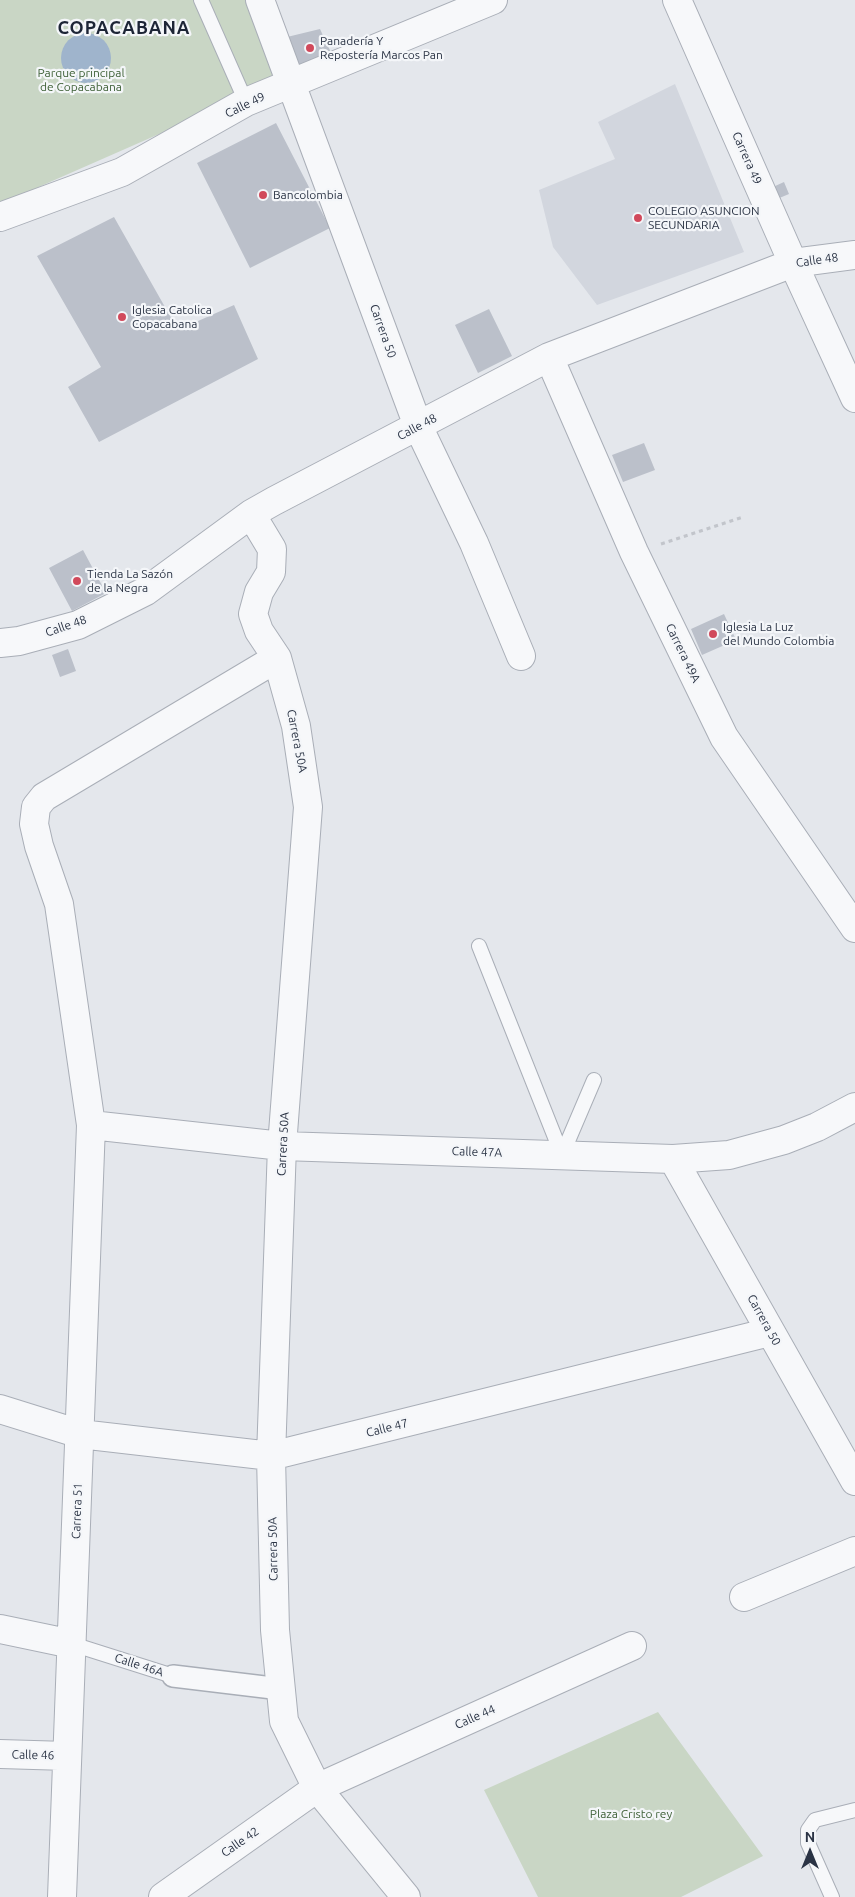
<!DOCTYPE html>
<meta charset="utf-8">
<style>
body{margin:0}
#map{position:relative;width:855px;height:1897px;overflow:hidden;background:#e4e7ec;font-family:Ubuntu,sans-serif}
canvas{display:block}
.north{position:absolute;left:785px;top:1827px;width:50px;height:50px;-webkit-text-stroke:4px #f4f6f9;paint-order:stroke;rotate:0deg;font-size:14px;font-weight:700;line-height:20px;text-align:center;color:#2b3445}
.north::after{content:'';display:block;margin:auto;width:18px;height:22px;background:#2b3445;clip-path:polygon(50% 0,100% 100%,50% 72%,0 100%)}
</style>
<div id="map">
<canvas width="855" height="1897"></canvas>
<div class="north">N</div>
</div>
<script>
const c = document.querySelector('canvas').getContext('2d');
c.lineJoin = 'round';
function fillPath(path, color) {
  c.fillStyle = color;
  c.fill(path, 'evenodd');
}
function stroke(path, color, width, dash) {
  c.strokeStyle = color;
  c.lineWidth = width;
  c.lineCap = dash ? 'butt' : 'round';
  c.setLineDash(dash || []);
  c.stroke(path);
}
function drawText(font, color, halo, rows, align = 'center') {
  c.font = font + ' Ubuntu,sans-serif';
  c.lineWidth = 4.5;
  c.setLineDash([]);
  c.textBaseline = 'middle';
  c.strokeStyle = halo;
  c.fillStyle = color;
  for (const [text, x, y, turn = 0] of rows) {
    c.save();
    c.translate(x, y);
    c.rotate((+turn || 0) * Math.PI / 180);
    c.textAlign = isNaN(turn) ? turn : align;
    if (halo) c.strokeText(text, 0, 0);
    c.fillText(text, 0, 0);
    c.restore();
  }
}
const built = new Path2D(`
 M 675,84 L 744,252 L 597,305 L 553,247 L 539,190 L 615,159 L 598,122 Z`);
const green = new Path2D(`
 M 0,0 L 246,0 L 282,80 L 0,204 Z
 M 658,1712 L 763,1856 L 681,1897 L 538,1897 L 484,1790 Z`);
const water = new Path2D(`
 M61 58a25 25 0 1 1 50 0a25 25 0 1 1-50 0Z`);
const building = new Path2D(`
 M 320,29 L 334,59 L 299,71 L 287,37 Z
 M 276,123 L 330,228 L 250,268 L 197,163 Z
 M 784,182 L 789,194 L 777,199 L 773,187 Z
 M 114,217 L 178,330 L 234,305 L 258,359 L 99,442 L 68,387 L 101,367 L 37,256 Z
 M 489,309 L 512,356 L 478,373 L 455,325 Z
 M 644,443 L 655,470 L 623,482 L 612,455 Z
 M 83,550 L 106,593 L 72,611 L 49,568 Z
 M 724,614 L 736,640 L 702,655 L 691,629 Z
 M 68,649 L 76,671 L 60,677 L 52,655 Z`);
const path = new Path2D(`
 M 661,544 L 743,517`);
const service = new Path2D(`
 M 201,0 L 246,102
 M 479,946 L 562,1155 L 594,1080
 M 72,1644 L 173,1676
 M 832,1897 L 808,1843 L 808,1830 L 815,1820 L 855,1810`);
const pedestrian = new Path2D(`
 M 173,1676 L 281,1689`);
const minor = new Path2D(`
 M 260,0 L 418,426 L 474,543 L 521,656
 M 677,0 L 793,263 L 855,398
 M 0,217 L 122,172 L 246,102 L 493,0
 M 549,357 L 634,552 L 724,737 L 855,928
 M 251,514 L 272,549 L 271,572 L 259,592 L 253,614 L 259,631 L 277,658 L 296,726 L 308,807 L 282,1146 L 271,1456 L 275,1630 L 284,1721 L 317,1788 L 406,1897
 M 0,643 L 19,641 L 78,625 L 146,591 L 251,514 L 274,501 L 549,357 L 793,263 L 855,255
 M 91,1125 L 282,1146 L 673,1159 L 729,1155 L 784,1140 L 817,1127 L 855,1107
 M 673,1159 L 855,1481
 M 0,1409 L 80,1434 L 271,1456 L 770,1332
 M 744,1597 L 855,1551
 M 0,1629 L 72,1644
 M 0,1754 L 67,1756
 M 62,1897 L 91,1125 L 59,904 L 39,846 L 34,824 L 36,807 L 44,797 L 277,658
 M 163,1897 L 317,1788 L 632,1646`);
const markers = [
 [310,48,5,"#d1495b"],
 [263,195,5,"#d1495b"],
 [638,218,5,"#d1495b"],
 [122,317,5,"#d1495b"],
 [77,581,5,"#d1495b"],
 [713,634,5,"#d1495b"]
];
const poiNames = [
 ["Panadería Y",320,41],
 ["Repostería Marcos Pan",320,55],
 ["Bancolombia",273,195],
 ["COLEGIO ASUNCION",648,211],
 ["SECUNDARIA",648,225],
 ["Iglesia Catolica",132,310],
 ["Copacabana",132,324],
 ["Tienda La Sazón",87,574],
 ["de la Negra",87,588],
 ["Iglesia La Luz",723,627],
 ["del Mundo Colombia",723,641]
];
const parkNames = [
 ["Parque principal",81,73],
 ["de Copacabana",81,87],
 ["Plaza Cristo rey",631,1814]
];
const streetNames = [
 ["Calle 49",245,105,-26],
 ["Carrera 49",747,158,66],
 ["Calle 48",817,260,-8],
 ["Carrera 50",383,331,70],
 ["Calle 48",417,427,-28],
 ["Calle 48",66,626,-19],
 ["Carrera 49A",683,653,64],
 ["Carrera 50A",297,741,79],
 ["Carrera 50A",283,1144,-87],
 ["Calle 47A",477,1152,2],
 ["Carrera 50",764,1320,61],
 ["Calle 47",387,1428,-14],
 ["Carrera 51",77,1511,-88],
 ["Carrera 50A",273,1549,-91],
 ["Calle 46A",139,1665,18],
 ["Calle 44",475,1717,-24],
 ["Calle 46",33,1755,1],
 ["Calle 42",240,1842,-35]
];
const districtNames = [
 ["COPACABANA",124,28]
];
fillPath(built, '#d2d6de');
fillPath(green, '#c9d6c5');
fillPath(water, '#9fb4cc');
fillPath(building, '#bbc0ca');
stroke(service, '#a9aeb7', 16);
stroke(pedestrian, '#a9aeb7', 24);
stroke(minor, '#a9aeb7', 30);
stroke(path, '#c2c5cb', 3, [4, 4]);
stroke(service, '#f7f8fa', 14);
stroke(pedestrian, '#f7f8fa', 21);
stroke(minor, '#f7f8fa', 28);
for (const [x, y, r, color] of markers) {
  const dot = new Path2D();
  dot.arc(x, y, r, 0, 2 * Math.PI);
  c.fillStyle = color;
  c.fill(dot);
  stroke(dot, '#f4f6f9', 2);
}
drawText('12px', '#2b3445', '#f4f6f9', poiNames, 'left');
drawText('12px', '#3f6138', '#f4f6f9', parkNames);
drawText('12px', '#2b3445', '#f4f6f9', streetNames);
c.letterSpacing = '1px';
drawText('bold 18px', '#1d2536', '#f4f6f9', districtNames);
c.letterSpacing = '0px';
</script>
